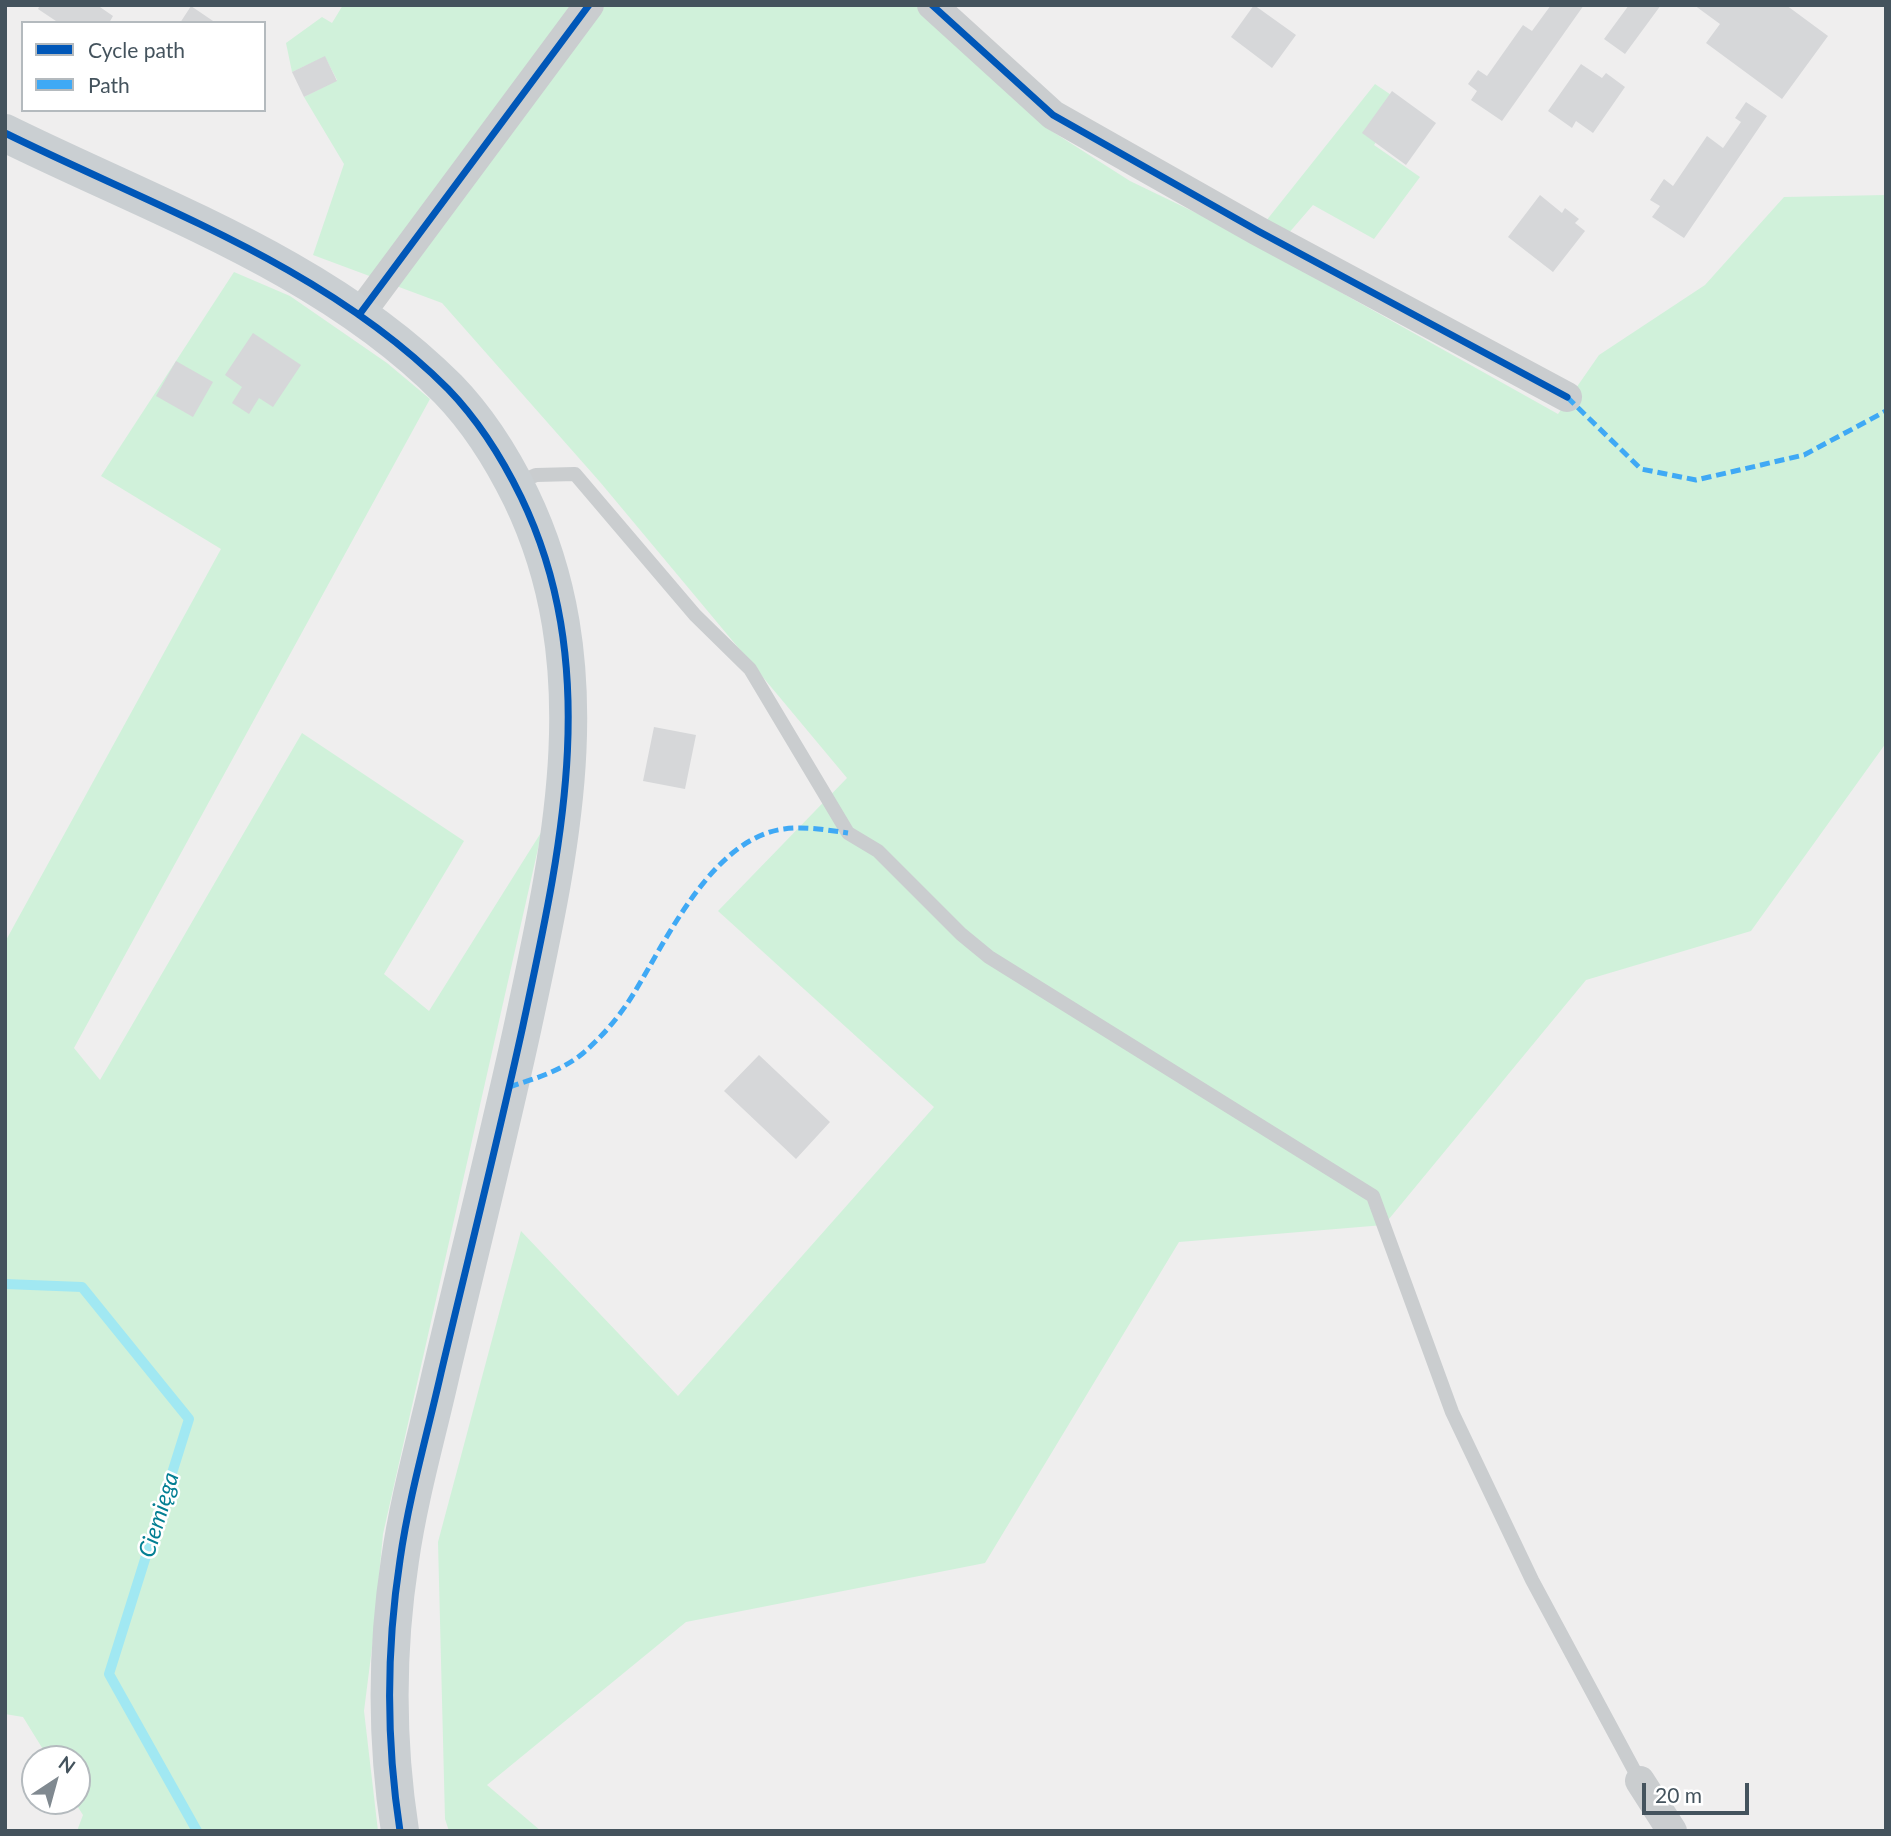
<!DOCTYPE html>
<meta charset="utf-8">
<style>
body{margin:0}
#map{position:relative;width:1891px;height:1836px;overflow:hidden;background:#efeeee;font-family:Lato,sans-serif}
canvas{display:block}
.frame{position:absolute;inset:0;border:7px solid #44535d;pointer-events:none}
.legend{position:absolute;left:21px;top:21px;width:245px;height:91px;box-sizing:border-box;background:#fff;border:2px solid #b4babe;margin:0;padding:9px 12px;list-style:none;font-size:21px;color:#44535d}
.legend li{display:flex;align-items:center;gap:14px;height:35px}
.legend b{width:35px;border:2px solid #b4babe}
.north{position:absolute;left:21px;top:1745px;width:70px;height:70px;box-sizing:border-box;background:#fff;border:2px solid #b4babe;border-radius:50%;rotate:36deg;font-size:19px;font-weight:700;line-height:28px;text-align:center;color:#44535d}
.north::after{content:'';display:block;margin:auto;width:24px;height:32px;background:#808990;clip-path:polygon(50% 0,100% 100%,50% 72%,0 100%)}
.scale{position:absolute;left:1642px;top:1783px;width:107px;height:32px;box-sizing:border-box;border:4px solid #44535d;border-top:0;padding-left:9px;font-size:21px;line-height:24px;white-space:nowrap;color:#44535d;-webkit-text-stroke:5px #fff;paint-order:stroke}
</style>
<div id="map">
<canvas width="1891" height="1836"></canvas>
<div class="frame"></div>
<ul class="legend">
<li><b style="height:9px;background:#0057b8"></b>Cycle path</li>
<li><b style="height:9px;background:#3fa9f5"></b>Path</li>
</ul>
<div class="north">N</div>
<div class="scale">20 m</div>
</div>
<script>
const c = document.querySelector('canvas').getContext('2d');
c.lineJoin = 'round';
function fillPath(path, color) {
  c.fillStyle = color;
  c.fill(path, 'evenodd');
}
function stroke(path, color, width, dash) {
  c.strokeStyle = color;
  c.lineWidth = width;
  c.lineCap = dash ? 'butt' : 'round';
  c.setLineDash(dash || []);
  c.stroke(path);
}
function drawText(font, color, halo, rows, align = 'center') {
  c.font = font + ' Lato,sans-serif';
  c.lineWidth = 5;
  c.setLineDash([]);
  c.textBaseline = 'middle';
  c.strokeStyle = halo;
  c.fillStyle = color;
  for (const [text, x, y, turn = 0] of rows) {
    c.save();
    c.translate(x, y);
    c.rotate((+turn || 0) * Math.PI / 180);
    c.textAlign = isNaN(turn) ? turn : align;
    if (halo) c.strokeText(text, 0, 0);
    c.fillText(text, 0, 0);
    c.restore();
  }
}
const green = new Path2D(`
 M 343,5 L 923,5 L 1050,130 L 1130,181 L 1217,223 L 1558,414 L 1599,355 L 1705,285 L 1784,197 L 1886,195 L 1886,743 L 1751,931 L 1586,980 L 1384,1225 L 1179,1242 L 985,1563 L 686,1622 L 487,1785 L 541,1831 L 449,1831 L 445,1819 L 438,1542 L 521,1231 L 678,1396 L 934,1107 L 718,911 L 847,778 L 600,482 L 442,303 L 313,255 L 344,164 L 304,97 L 337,80 L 325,57 L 292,72 L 286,43 L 322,17 L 332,23 Z
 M 1375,84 L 1403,103 L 1374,145 L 1420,177 L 1374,239 L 1313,205 L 1281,242 L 1258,231 Z
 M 234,272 L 290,296 L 387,363 L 430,399 L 74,1048 L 100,1080 L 302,733 L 464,841 L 384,974 L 429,1011 L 542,831 L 383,1534 L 373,1640 L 364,1711 L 378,1831 L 77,1831 L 83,1815 L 74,1801 L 77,1801 L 77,1759 L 49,1759 L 23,1717 L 5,1714 L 5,942 L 221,549 L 101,476 Z`);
const stream = new Path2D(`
 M 5,1284 L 82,1287 L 189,1419 L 109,1674 L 197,1831`);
const building = new Path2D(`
 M 40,5 L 97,5 L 113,16 L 109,23 L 59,23 L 38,9 Z
 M 1254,5 L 1296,35 L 1272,68 L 1231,37 Z
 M 1551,5 L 1584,5 L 1502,121 L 1471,100 L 1477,91 L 1468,84 L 1478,70 L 1487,76 L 1523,25 L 1532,31 Z
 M 1629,5 L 1661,5 L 1625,54 L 1604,39 Z
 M 1694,5 L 1786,5 L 1828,36 L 1782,99 L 1706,43 L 1720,24 Z
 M 191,6 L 216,23 L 180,23 Z
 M 325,56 L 337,81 L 304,97 L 292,72 Z
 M 1581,64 L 1602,78 L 1606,73 L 1625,87 L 1593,133 L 1576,121 L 1572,128 L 1548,111 Z
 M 1392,91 L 1436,123 L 1406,165 L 1362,133 Z
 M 1746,102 L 1767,116 L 1684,238 L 1652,217 L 1660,206 L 1650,200 L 1664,179 L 1673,186 L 1707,136 L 1723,148 L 1741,122 L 1735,118 Z
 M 1540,195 L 1562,213 L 1565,208 L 1579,219 L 1575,223 L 1585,231 L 1553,272 L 1508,237 Z
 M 253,333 L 301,365 L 273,407 L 259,398 L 249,414 L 232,403 L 242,387 L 225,375 Z
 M 176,361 L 213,382 L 193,417 L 156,396 Z
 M 654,727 L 696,735 L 685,789 L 643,781 Z
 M 759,1055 L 830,1122 L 796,1159 L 724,1091 Z`);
const lane = new Path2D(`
 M 517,483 L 536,475 L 575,474 L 695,615 L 750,669 L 848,833 L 878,851 L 961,934 L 989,957 L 1373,1196 L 1452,1412 L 1532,1580 L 1640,1781`);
const street = new Path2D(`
 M 932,5 L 1053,115 L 1258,231 L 1567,397
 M 359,315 L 589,5
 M 1640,1781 L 1672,1831`);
const secondary = new Path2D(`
 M 5,133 C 157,208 326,266 448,389 C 478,420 502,458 521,497 C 604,669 560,852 522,1030 C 497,1144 468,1259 441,1373 C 427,1435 409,1497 400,1560 C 386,1651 386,1740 400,1831`);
const quiet = new Path2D(`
 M 1567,397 L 1641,469 L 1696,480 L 1804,455 L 1886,411
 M 509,1087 C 534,1079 561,1071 582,1054 C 602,1037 620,1016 634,993 C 667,939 713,838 784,829 C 805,826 827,830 848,833`);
const cycleway = new Path2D(`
 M 932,5 L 1053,115 L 1258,231 L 1567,397
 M 5,133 C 157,208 326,266 448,389 C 478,420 502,458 521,497 C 604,669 560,852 522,1030 C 497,1144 468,1259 441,1373 C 427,1435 409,1497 400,1560 C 386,1651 386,1740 400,1831
 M 359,315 L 589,5`);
const waterNames = [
 ["Ciemięga",159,1515,-73]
];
fillPath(green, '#d0f1da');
stroke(stream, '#a1e8f2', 10);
fillPath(building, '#d6d7d9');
stroke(lane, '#cacdcf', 14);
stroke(street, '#cacdcf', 30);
stroke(secondary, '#cacfd2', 38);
stroke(quiet, '#3fa9f5', 5, [10, 5]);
stroke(cycleway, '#0057b8', 7);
drawText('italic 23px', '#037f93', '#fff', waterNames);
</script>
